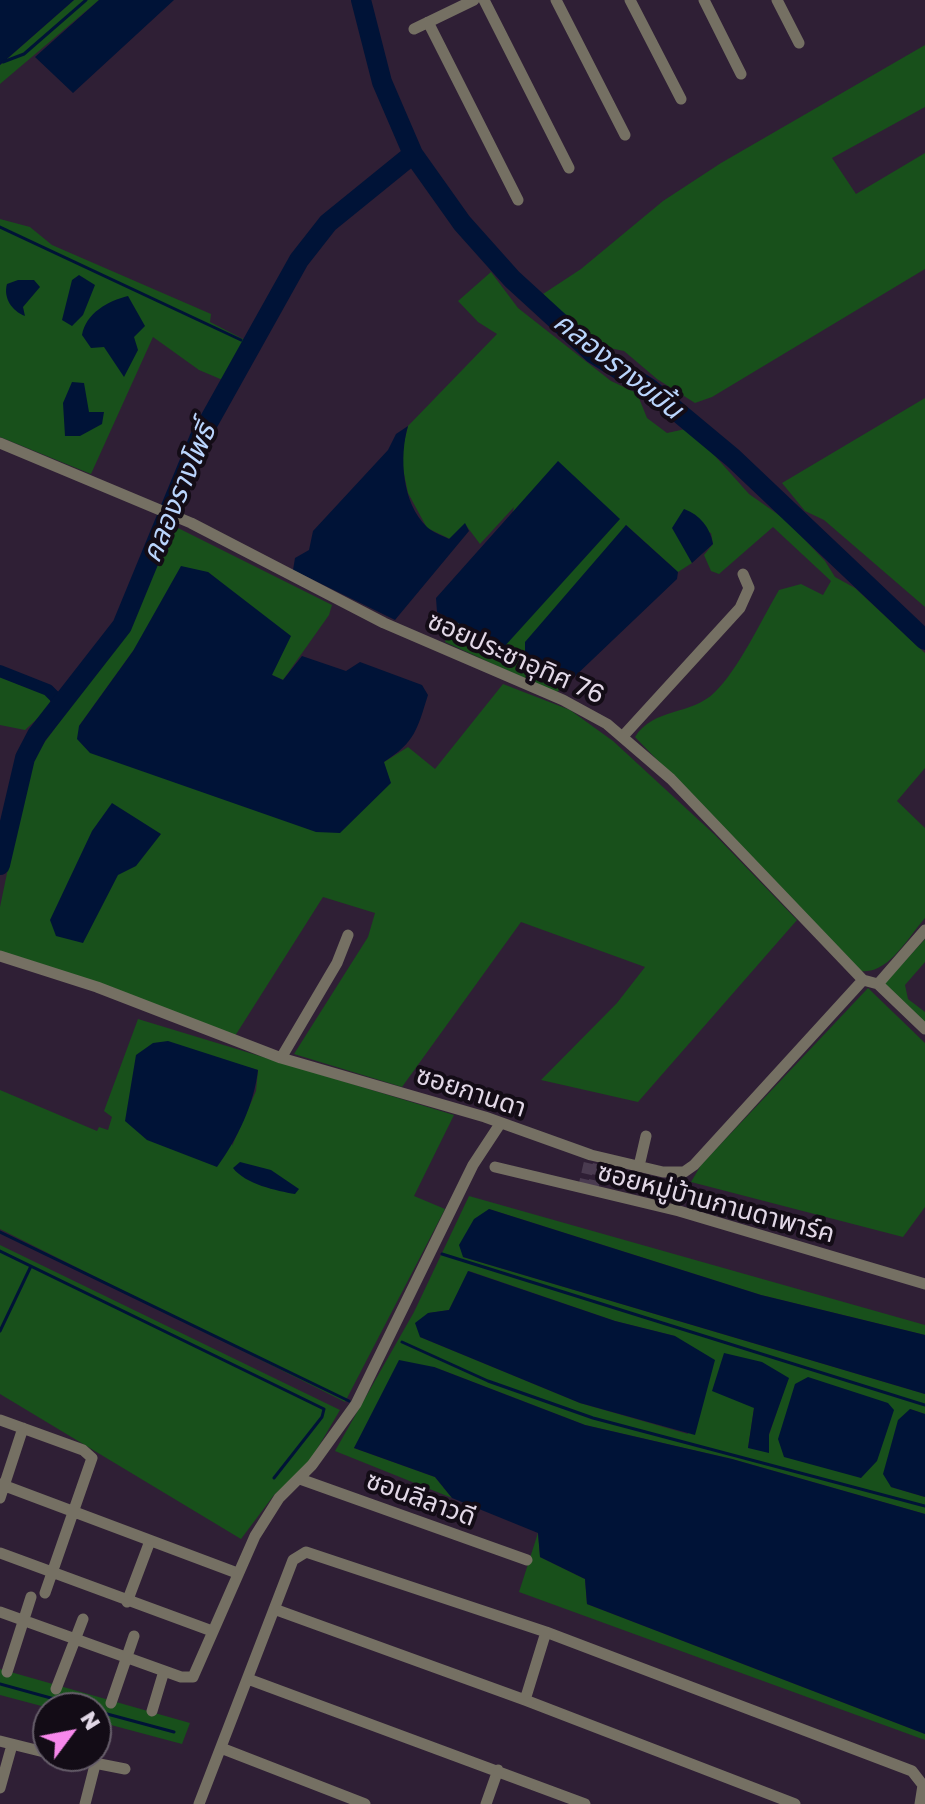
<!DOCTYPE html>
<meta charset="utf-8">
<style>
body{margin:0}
#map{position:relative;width:925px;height:1804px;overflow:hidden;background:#2f1f35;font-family:"Golos Text",sans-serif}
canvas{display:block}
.north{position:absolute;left:32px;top:1692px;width:80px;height:80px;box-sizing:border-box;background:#130c16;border:2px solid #665e6a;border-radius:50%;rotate:58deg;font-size:22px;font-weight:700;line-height:32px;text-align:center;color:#e2d8e7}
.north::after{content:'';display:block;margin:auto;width:28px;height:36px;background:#f788eb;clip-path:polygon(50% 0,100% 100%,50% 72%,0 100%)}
</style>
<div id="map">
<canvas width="925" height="1804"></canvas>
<div class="north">N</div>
</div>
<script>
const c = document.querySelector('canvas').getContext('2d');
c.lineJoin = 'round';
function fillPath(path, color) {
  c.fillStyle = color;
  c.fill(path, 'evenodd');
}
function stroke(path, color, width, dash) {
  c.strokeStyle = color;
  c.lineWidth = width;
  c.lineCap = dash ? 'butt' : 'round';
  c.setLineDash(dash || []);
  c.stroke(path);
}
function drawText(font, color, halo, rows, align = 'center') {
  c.font = font + ' "Golos Text","Noto Sans Thai",sans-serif';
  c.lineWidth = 8;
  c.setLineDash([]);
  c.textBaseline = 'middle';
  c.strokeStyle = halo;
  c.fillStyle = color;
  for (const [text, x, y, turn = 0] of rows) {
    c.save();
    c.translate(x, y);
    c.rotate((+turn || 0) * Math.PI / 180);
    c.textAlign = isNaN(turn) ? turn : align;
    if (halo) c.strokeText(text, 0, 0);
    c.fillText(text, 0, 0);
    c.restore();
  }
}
const green = new Path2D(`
 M 74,0 L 99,0 L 0,84 L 0,65 Z
 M 925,45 L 925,107 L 832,158 L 856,194 L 925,153 L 925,269 L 712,397 L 695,403 L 657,379 L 624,351 L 595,345 L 543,294 L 581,269 L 663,201 L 721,163 Z
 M 0,219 L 30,227 L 52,245 L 211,314 L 210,322 L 245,340 L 225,381 L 199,370 L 153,337 L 91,474 L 0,437 Z
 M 491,272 L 518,308 L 611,381 L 637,393 L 647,418 L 667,433 L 690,428 L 749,494 L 786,520 L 825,561 L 835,577 L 855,588 L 925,653 L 925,768 L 897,801 L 925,828 L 925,918 C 909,936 888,975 861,971 L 635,737 C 654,707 691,716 715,692 C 738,670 762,619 779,590 L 801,584 L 823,595 L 831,581 L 773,527 L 719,574 L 711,571 L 704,555 L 713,544 L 711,533 L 673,527 L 692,563 L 678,572 L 626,525 L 539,666 L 571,680 L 556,693 L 445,642 L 452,620 L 483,638 L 514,507 L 480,544 L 465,524 L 450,539 L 427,528 L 408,493 L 401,460 L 404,442 L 408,426 L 497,334 L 478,322 L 458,301 Z
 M 925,398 L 925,607 L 824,520 L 805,511 L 782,483 Z
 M 170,524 L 332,605 L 329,615 L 283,680 L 272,675 L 246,604 L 208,572 L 133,651 L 79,726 L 384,762 L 408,747 L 435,769 L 503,684 L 570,710 L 613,741 L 715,835 L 797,920 L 638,1102 L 541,1080 L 617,1003 L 645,967 L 521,922 L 402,1087 L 294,1054 L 368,937 L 375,913 L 323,897 L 235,1036 L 0,952 L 0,907 L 30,762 L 127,630 Z
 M 0,677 L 50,696 L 50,707 L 25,730 L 0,725 Z
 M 925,939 L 925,962 L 905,985 L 908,999 L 925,1012 L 925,1024 L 884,984 Z
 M 868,988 L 925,1043 L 925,1207 L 903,1237 L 691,1182 L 701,1165 Z
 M 138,1019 L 454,1115 L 414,1196 L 445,1209 L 345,1402 L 0,1229 L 0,1090 L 97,1131 L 99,1127 L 108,1130 L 112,1117 L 104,1111 ZM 233,1063 L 258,1070 L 256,1091 L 232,1146 Z
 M 469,1196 L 925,1325 L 925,1335 L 761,1295 L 489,1209 L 463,1257 L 925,1394 L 925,1414 L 910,1409 L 891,1487 L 925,1497 L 925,1514 L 732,1459 L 585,1425 L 434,1367 L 372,1417 L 354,1448 L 435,1477 L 452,1498 L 335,1451 L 414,1312 ZM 469,1271 L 615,1321 L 675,1336 L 688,1434 L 580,1403 L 420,1337 L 429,1313 L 449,1310 ZM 788,1378 L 769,1435 L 748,1448 L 754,1408 Z
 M 0,1245 L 340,1410 L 307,1466 L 274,1495 L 241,1539 L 0,1394 Z
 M 538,1533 L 540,1557 L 585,1579 L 587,1604 L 925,1734 L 925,1740 L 519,1592 Z
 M 0,1669 L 190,1723 L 182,1744 L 96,1721 L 96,1708 L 49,1708 L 0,1695 Z`);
const water = new Path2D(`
 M 0,0 L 74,0 L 0,65 Z
 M 99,0 L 174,0 L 73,93 L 35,57 Z
 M 79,275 L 95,285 L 83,315 L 72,326 L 62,320 L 72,280 Z
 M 18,280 L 34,280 L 40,287 L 23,307 L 25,316 C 12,311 3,298 7,284 Z
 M 128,296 L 145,326 L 134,337 L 138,350 L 124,377 L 104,347 L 91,348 L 82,335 C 86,313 108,301 128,296 Z
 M 72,382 L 84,383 L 89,412 L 104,412 L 102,424 L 80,436 L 65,436 L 63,403 Z
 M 408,426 C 399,457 402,503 427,527 C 432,532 443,536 449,539 L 465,523 L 469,531 L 395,620 L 293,570 L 295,558 L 309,550 L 313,531 L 388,450 L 396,434 Z
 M 558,461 L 620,519 L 504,647 L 437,612 L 436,598 Z
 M 684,509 C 700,515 710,527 713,544 L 692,563 L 672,528 Z
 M 626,525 L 678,572 L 677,579 L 571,680 L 539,666 L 525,652 L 525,642 Z
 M 181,566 L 208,572 L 291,636 L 272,675 L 283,680 L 302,656 L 346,671 L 360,662 L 422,685 L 428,695 C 417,730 415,742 384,762 L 391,783 L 340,833 L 316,832 L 90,753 L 77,739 L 79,726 L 133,651 Z
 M 112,803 L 161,834 L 136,866 L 118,875 L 83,943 L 56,936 L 50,920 L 92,831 Z
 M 168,1041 L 258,1070 C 254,1104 238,1138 217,1167 L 147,1140 L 125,1121 L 136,1055 L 153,1043 Z
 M 240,1162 L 271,1170 L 299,1189 L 295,1194 C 277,1191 245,1184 233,1168 Z
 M 489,1209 L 761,1295 L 925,1335 L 925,1394 L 463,1257 L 459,1245 L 474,1219 Z
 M 468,1271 L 615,1321 L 675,1336 L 715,1360 L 695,1435 L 580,1403 L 420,1337 L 415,1323 L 428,1313 L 449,1310 Z
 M 724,1353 L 762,1362 L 789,1378 L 769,1434 L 769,1453 L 748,1448 L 754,1408 L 712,1391 Z
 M 399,1360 L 434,1367 L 585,1425 L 732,1459 L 925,1514 L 925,1734 L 587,1604 L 585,1579 L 540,1557 L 538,1533 L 452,1498 L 435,1477 L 354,1448 Z
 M 808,1377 L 888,1403 L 894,1410 L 877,1461 L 861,1478 L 784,1457 L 778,1439 L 795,1384 Z
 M 910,1409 L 925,1414 L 925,1497 L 891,1487 L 883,1474 L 898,1420 Z`);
const stream = new Path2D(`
 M 3,62 L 24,54 L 86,0
 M 0,227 L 241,340
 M 250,345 L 251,345
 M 0,1232 L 349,1401
 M 0,1251 L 324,1409 L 322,1417 L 274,1478
 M 442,1254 L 925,1405
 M 0,1331 L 31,1266
 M 402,1342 L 488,1381 L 593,1418 L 925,1506
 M 0,1684 L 87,1708
 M 96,1711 L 174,1732`);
const canal = new Path2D(`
 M 0,671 L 48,690 L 62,704`);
const river = new Path2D(`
 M 361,0 L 382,82 L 413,154 L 462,223 L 512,279 L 594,354 L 649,388 L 733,458 L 925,640
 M 0,865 L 25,758 L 37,735 L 122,626 L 199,439 L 299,260 L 328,223 L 413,154`);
const streetTunnel = new Path2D(`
 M 583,1190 L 591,1155
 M 592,1191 L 600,1157`);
const street = new Path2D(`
 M 484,0 L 569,168
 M 556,0 L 625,135
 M 630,0 L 681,99
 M 704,0 L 741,74
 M 777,0 L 799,43
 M 428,22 L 518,200
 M 414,29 L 474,0
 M 0,443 L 191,523 L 384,623 L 563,700 L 607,724 L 671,779 L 863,980 L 878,984 L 925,930
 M 624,735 L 740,608 L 749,588 L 743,574
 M 0,956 L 97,987 L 281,1058 L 485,1117 L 591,1155 L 663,1172 L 684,1172 L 694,1165 L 863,980
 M 878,984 L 925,1029
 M 281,1058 L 337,963 L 348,935
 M 639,1166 L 646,1136
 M 495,1167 L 679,1211 L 925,1284
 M 0,1420 L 83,1450 L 92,1458 L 45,1593
 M 300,1479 L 527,1560
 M 0,1484 L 237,1573
 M 0,1498 L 23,1428
 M 0,1553 L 212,1631
 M 127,1602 L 150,1541
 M 274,1609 L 525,1700 L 795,1804
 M 0,1612 L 181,1677 L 193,1677 L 255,1536 L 279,1498 L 312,1465 L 356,1404 L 473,1165 L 500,1124
 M 7,1672 L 31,1597
 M 248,1679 L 585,1804
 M 56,1689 L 83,1619
 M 525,1700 L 546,1632
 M 111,1703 L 134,1636
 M 152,1711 L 164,1671
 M 0,1741 L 48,1753
 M 221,1748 L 365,1804
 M 59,1756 L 125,1769
 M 0,1788 L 12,1745
 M 85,1804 L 95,1765
 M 199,1804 L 293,1560 L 306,1552 L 546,1632 L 912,1771 L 923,1785 L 920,1804
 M 486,1804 L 498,1770`);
const streetNames = [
 ["ซอยประชาอุทิศ 76",516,658,24],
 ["ซอยกานดา",471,1092,18],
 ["ซอยหมู่บ้านกานดาพาร์ค",716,1203,15],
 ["ซอนลีลาวดี",421,1499,20]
];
const waterNames = [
 ["คลองรางขมิ้น",618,366,38],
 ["คลองรางโพธิ์",179,493,-67]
];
fillPath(green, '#18501b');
fillPath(water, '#001337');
stroke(stream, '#001337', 3);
stroke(canal, '#001337', 12);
stroke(river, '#001337', 20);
stroke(streetTunnel, '#4a3b50', 11, [11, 5.5]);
stroke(street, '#757063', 11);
drawText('26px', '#e2d8e7', '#130c16', streetNames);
drawText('italic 28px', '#bad5fd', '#130c16', waterNames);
</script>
